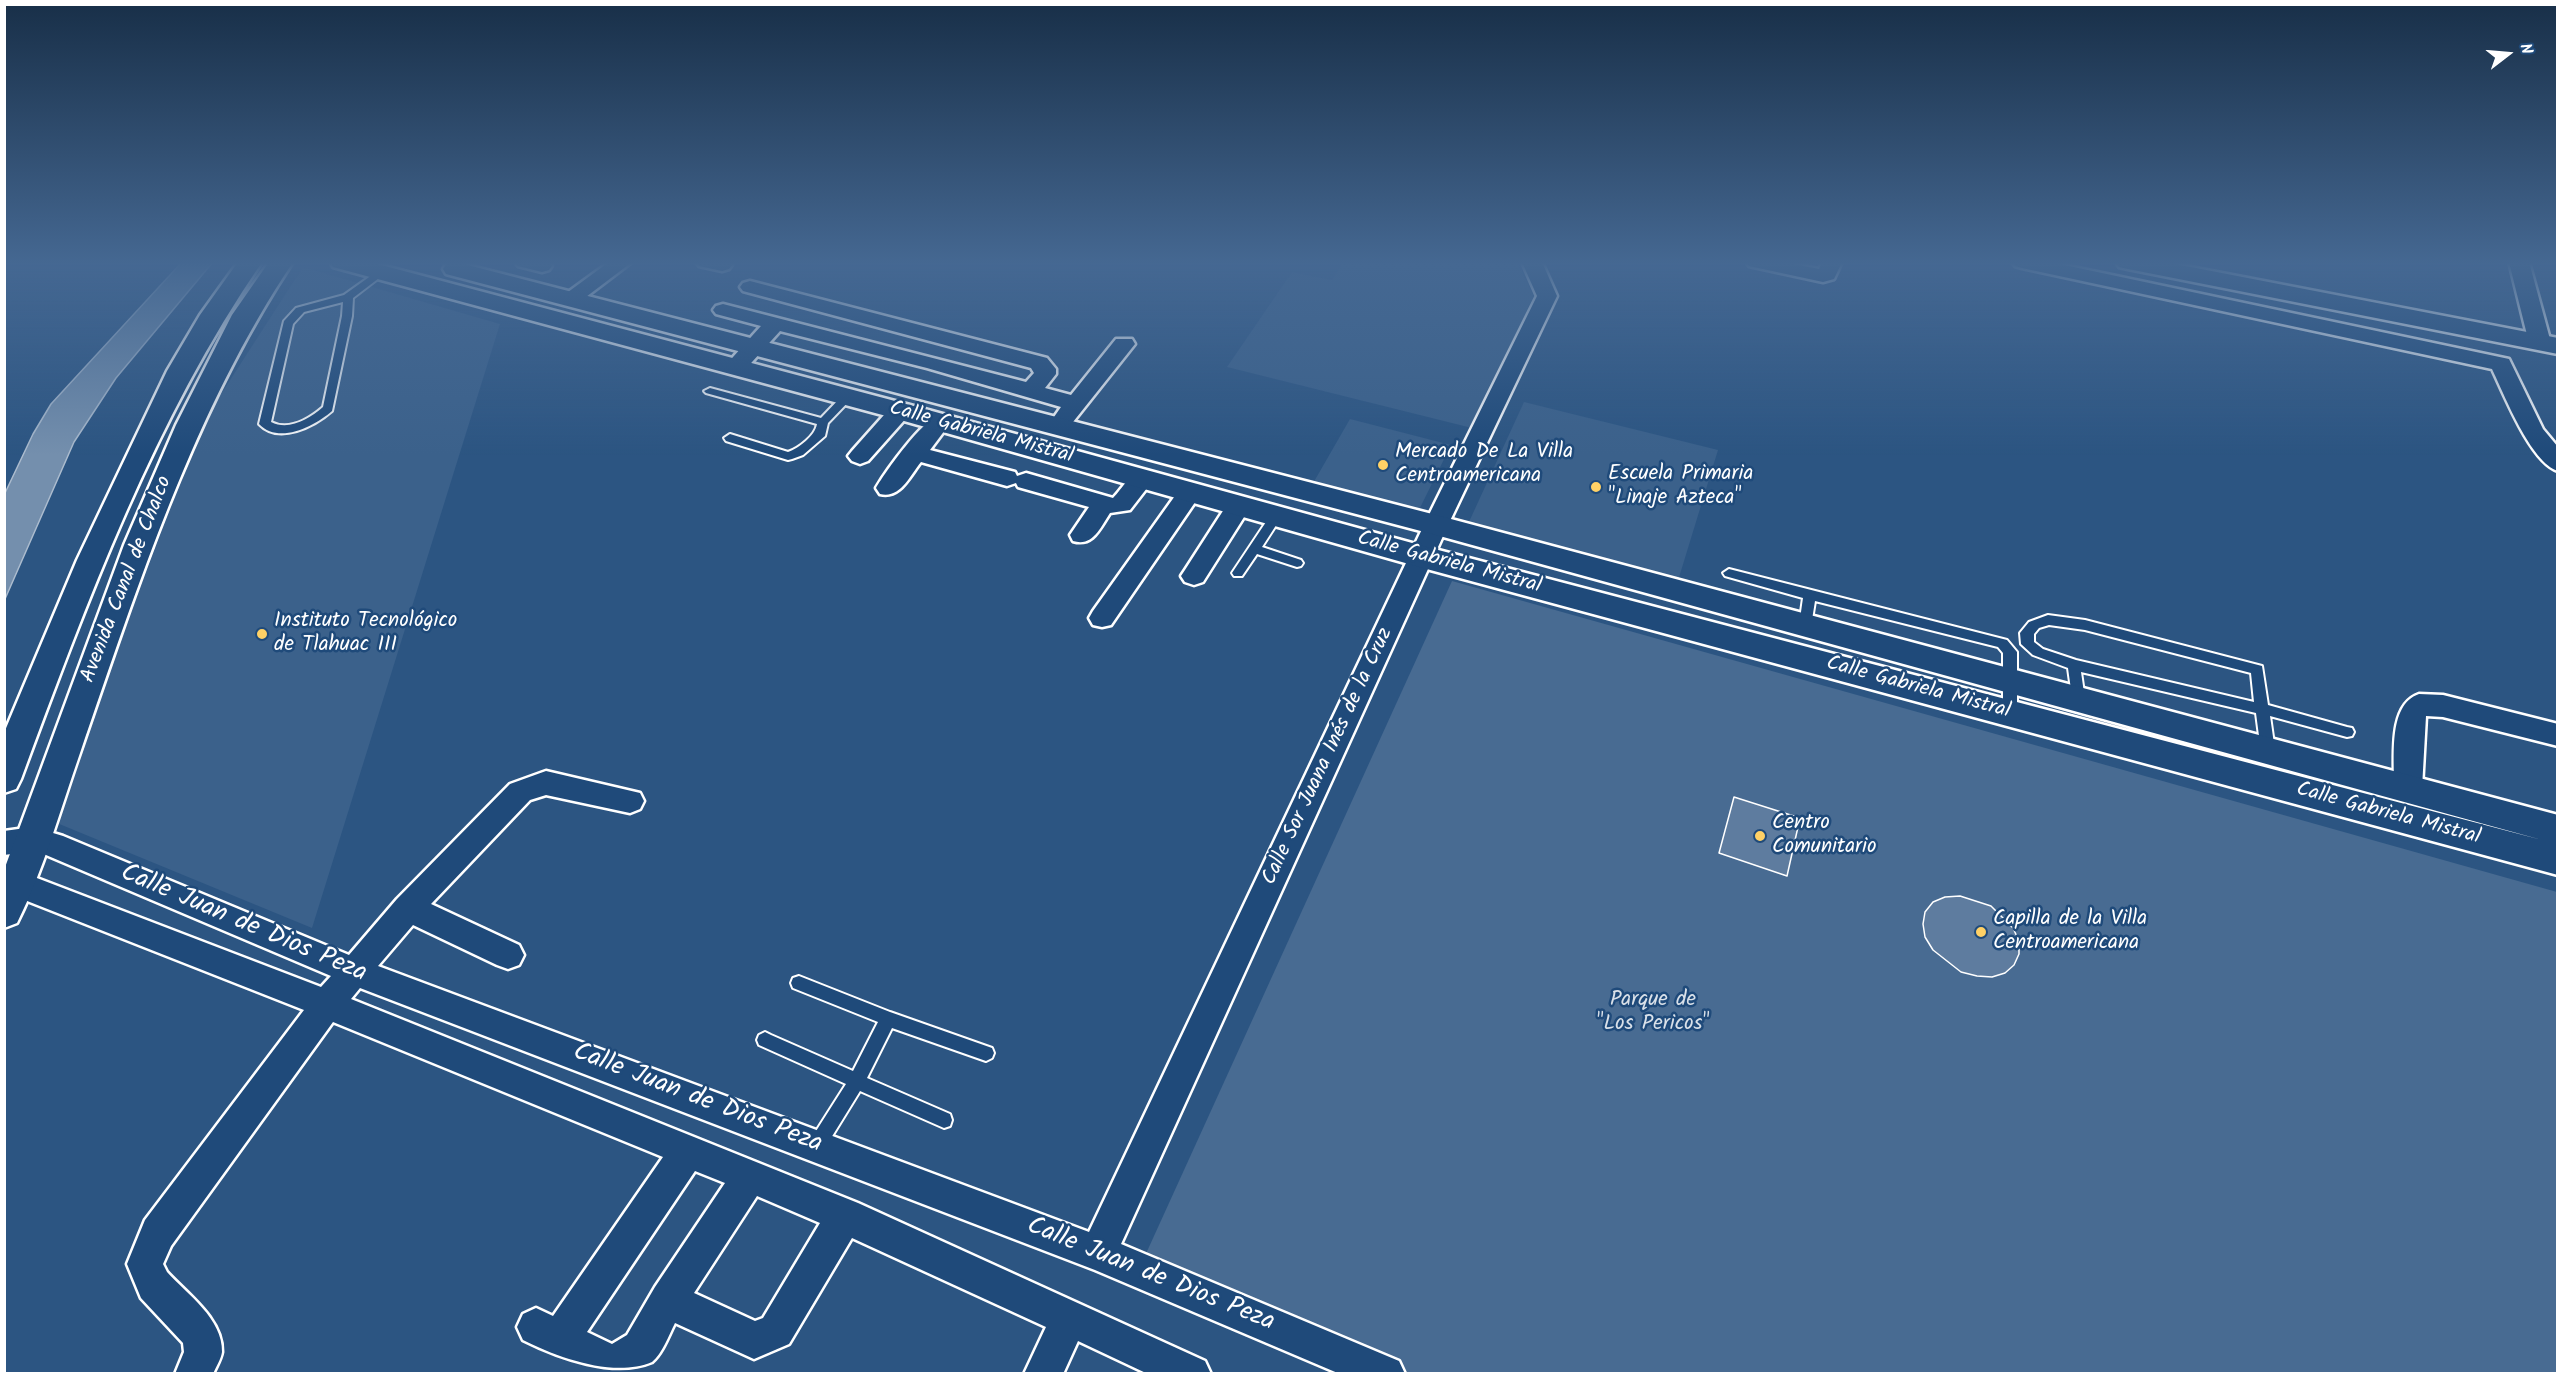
<!DOCTYPE html>
<meta charset="utf-8">
<style>
body{margin:0}
#map{position:relative;width:2562px;height:1378px;overflow:hidden;background:#2c5582;font-family:Kalam,sans-serif}
canvas{display:block}
.frame{position:absolute;inset:0;border:6px solid #fff;pointer-events:none}
.north{position:absolute;left:2478px;top:24px;width:60px;height:60px;-webkit-text-stroke:4px #1f4a7a;paint-order:stroke;rotate:74deg;font-size:16px;font-weight:700;line-height:24px;text-align:center;color:#fff}
.north::after{content:'';display:block;margin:auto;width:21px;height:27px;background:#fff;clip-path:polygon(50% 0,100% 100%,50% 72%,0 100%)}
</style>
<div id="map">
<canvas width="2562" height="1378"></canvas>
<div class="frame"></div>
<div class="north">N</div>
</div>
<script>
const c = document.querySelector('canvas').getContext('2d');
c.lineJoin = 'round';
function fillPath(path, color) {
  c.fillStyle = color;
  c.fill(path, 'evenodd');
}
function stroke(path, color, width, dash) {
  c.strokeStyle = color;
  c.lineWidth = width;
  c.lineCap = dash ? 'butt' : 'round';
  c.setLineDash(dash || []);
  c.stroke(path);
}
function drawText(font, color, halo, rows, align = 'center') {
  c.font = font + ' Kalam,sans-serif';
  c.lineWidth = 5;
  c.setLineDash([]);
  c.textBaseline = 'middle';
  c.strokeStyle = halo;
  c.fillStyle = color;
  for (const [text, x, y, turn = 0] of rows) {
    c.save();
    c.translate(x, y);
    c.rotate((+turn || 0) * Math.PI / 180);
    c.textAlign = isNaN(turn) ? turn : align;
    if (halo) c.strokeText(text, 0, 0);
    c.fillText(text, 0, 0);
    c.restore();
  }
}
const built = new Path2D(`
 M 1343,262 L 1517,262 L 1534,296 L 1472,428 L 1227,367 L 1292,272 L 1332,280 Z
 M 303,267 L 500,324 L 312,928 L 52,821 L 203,422 Z
 M 1524,402 L 1718,450 L 1677,584 L 1468,524 Z
 M 1350,419 L 1451,445 L 1417,514 L 1312,485 Z`);
const green = new Path2D(`
 M 1452,581 L 2557,892 L 2557,1373 L 1389,1373 L 1139,1269 Z`);
const water = new Path2D(`
 M 182,262 L 213,262 L 116,378 L 74,442 L 5,599 L 5,493 L 33,434 L 51,404 Z`);
const building = new Path2D(`
 M 1734,797 L 1800,818 L 1787,876 L 1719,853 Z
 M 1960,896 L 1991,906 L 2013,928 L 2019,941 L 2019,954 L 2014,965 L 2005,973 L 1992,977 L 1977,976 L 1961,972 L 1933,950 L 1925,937 L 1923,924 L 1925,912 L 1933,902 L 1945,897 Z`);
const service = new Path2D(`
 M 379,270 L 383,271 L 383,275 L 353,298 L 352,316 L 332,411 C 315,426 279,445 259,424 L 284,321 L 296,308 L 344,295 ZM 343,302 L 342,316 L 323,407 C 309,419 289,431 271,422 L 293,324 L 304,312 Z
 M 710,388 L 821,418 L 842,396 L 850,396 L 852,398 L 828,423 L 825,436 L 803,455 L 792,459 L 788,460 L 726,441 L 724,438 L 730,434 L 788,452 C 799,448 815,436 817,424 L 706,393 L 704,391 Z
 M 1276,512 L 1282,516 L 1262,547 L 1301,560 L 1303,563 L 1301,566 L 1297,567 L 1257,554 L 1242,576 L 1234,576 L 1232,573 L 1272,513 Z
 M 1729,569 L 2007,640 L 2017,652 L 2017,714 L 2015,718 L 2005,718 L 2003,714 L 2003,653 L 1998,647 L 1815,601 L 1811,626 L 1805,631 L 1799,626 L 1803,598 L 1725,576 L 1723,573 Z
 M 2048,615 L 2085,620 L 2262,666 L 2268,705 L 2347,727 L 2352,728 L 2354,732 L 2352,736 L 2347,737 L 2270,716 L 2275,751 L 2273,755 L 2263,755 L 2261,751 L 2256,713 L 2081,672 L 2085,700 L 2083,704 L 2073,704 L 2068,668 L 2033,655 L 2021,644 L 2020,633 L 2029,622 ZM 2049,625 L 2085,630 L 2251,673 L 2254,702 L 2076,660 L 2043,649 L 2034,642 L 2034,634 L 2039,628 Z
 M 799,976 L 890,1012 L 992,1048 L 994,1053 L 992,1058 L 986,1061 L 892,1028 L 867,1078 L 950,1114 L 952,1120 L 950,1126 L 944,1128 L 860,1091 L 823,1151 L 817,1153 L 811,1151 L 808,1145 L 811,1139 L 846,1084 L 759,1045 L 757,1040 L 759,1035 L 765,1032 L 771,1035 L 853,1071 L 878,1022 L 793,988 L 791,983 L 793,978 Z`);
const minor = new Path2D(`
 M 515,262 L 549,262 L 552,266 L 549,270 L 542,272 L 518,266 Z
 M 609,262 L 632,262 L 578,303 L 564,303 L 561,299 L 564,295 Z
 M 696,262 L 730,262 L 732,265 L 729,269 L 722,271 L 699,266 Z
 M 1522,262 L 1542,262 L 1557,296 L 1448,525 L 1121,1244 L 1399,1361 L 1405,1374 L 1340,1374 L 1095,1270 L 360,988 L 351,999 L 858,1203 L 1205,1361 L 1211,1374 L 1148,1374 L 1078,1341 L 1063,1374 L 1024,1374 L 1046,1327 L 852,1238 L 789,1344 L 754,1359 L 675,1323 C 669,1335 662,1354 652,1362 C 614,1378 559,1358 523,1340 L 517,1327 L 523,1314 L 536,1308 L 553,1316 L 663,1157 L 333,1022 L 171,1246 L 163,1264 L 167,1272 C 187,1294 223,1319 222,1352 C 221,1359 216,1367 213,1374 L 175,1374 L 184,1352 L 183,1343 L 141,1298 L 127,1264 L 145,1220 L 304,1010 L 17,897 L 4,898 L 4,872 L 18,871 L 29,875 L 321,987 L 331,976 L 46,855 L 33,851 L 4,855 L 4,831 L 33,827 L 63,836 L 349,955 L 397,899 L 510,784 L 546,771 L 640,793 L 644,801 L 640,809 L 630,813 L 546,795 L 530,800 L 431,904 L 519,945 L 524,955 L 519,965 L 508,969 L 497,965 L 413,925 L 378,966 L 1089,1232 L 1424,525 L 1537,296 ZM 695,1171 L 725,1183 L 655,1287 L 627,1335 L 612,1344 L 587,1332 ZM 757,1196 L 820,1223 L 763,1318 L 755,1321 L 694,1293 Z
 M 1746,262 L 1784,262 L 1819,269 L 1822,262 L 1842,262 L 1834,279 L 1823,282 L 1749,266 Z
 M 2012,262 L 2050,262 L 2509,359 L 2543,429 L 2558,447 L 2558,471 C 2531,463 2504,394 2492,369 L 2022,268 L 2015,266 Z
 M 2509,262 L 2529,262 L 2551,343 L 2548,348 L 2532,348 L 2529,343 Z
 M 750,281 L 1047,358 L 1056,369 L 1056,374 L 1045,388 L 1071,395 L 1116,339 L 1132,339 L 1135,344 L 1073,422 L 1065,424 L 1057,422 L 1054,417 L 1061,407 L 927,368 L 780,331 L 743,372 L 727,372 L 724,367 L 761,326 L 716,314 L 713,310 L 716,306 L 723,304 L 1026,382 L 1034,373 L 1031,368 L 743,291 L 740,287 L 743,283 Z
 M 900,404 L 908,406 L 911,411 L 908,416 L 868,461 L 860,464 L 852,461 L 848,456 L 852,451 L 892,406 Z
 M 940,415 L 948,417 L 951,422 L 930,450 L 1015,472 L 1017,476 L 1026,473 L 1113,498 C 1125,486 1131,468 1150,473 L 1154,479 L 1130,510 L 1110,513 C 1100,528 1093,547 1073,541 L 1070,535 L 1089,507 L 1018,487 L 1016,483 L 1007,486 L 921,462 C 909,477 900,499 880,494 L 876,488 C 886,471 923,419 940,415 Z
 M 1190,484 L 1198,486 L 1202,492 L 1111,625 L 1102,627 L 1093,625 L 1089,618 L 1093,611 L 1182,486 Z
 M 1239,498 L 1248,500 L 1251,506 L 1203,582 L 1194,585 L 1185,582 L 1181,576 L 1185,570 L 1230,500 Z
 M 2419,694 L 2443,695 L 2558,724 L 2558,746 L 2443,717 L 2426,716 L 2422,788 L 2418,796 L 2408,800 L 2398,796 L 2394,788 C 2395,760 2387,705 2419,694 Z`);
const tertiary = new Path2D(`
 M 330,262 L 370,262 L 910,405 L 1423,546 L 2542,840 L 1436,535 L 446,274 L 443,269 L 446,264 L 456,262 L 1436,515 L 2558,815 L 2558,875 L 1423,568 L 890,417 L 333,267 Z
 M 2116,262 L 2165,262 L 2558,338 L 2558,354 L 2128,269 L 2119,267 Z`);
const secondary = new Path2D(`
 M 238,262 L 262,262 C 154,419 87,601 21,779 L 16,789 L 4,793 L 4,733 L 77,560 L 167,371 L 200,315 Z
 M 269,262 L 293,262 C 194,410 138,585 80,753 C 60,810 44,869 17,923 L 4,928 L 4,870 L 124,545 L 176,425 L 232,315 Z`);
const markers = [
 [1383,465,6,"#ffd166"],
 [1596,487,6,"#ffd166"],
 [262,634,6,"#ffd166"],
 [1760,836,6,"#ffd166"],
 [1981,932,6,"#ffd166"]
];
const streetNames = [
 ["Calle Gabriela Mistral",981,434,15],
 ["Calle Gabriela Mistral",1449,564,15],
 ["Avenida Canal de Chalco",128,580,-69],
 ["Calle Gabriela Mistral",1918,689,15],
 ["Calle Sor Juana Inés de la Cruz",1329,757,-65],
 ["Calle Gabriela Mistral",2388,815,15]
];
const poiNames = [
 ["Mercado De La Villa",1395,453],
 ["Centroamericana",1395,477],
 ["Escuela Primaria",1608,475],
 ["\"Linaje Azteca\"",1608,499],
 ["Instituto Tecnológico",274,622],
 ["de Tlahuac III",274,646],
 ["Centro",1772,824],
 ["Comunitario",1772,848],
 ["Capilla de la Villa",1993,920],
 ["Centroamericana",1993,944]
];
const parkNames = [
 ["Parque de",1653,1001],
 ["\"Los Pericos\"",1653,1025]
];
const nearStreetnames = [
 ["Calle Juan de Dios Peza",243,925,23],
 ["Calle Juan de Dios Peza",697,1100,21],
 ["Calle Juan de Dios Peza",1150,1276,22]
];
fillPath(built, '#3b618b');
fillPath(green, '#486b92');
fillPath(water, '#748fad');
stroke(water, '#acbcce', 1.5);
fillPath(building, '#5e7c9f');
stroke(building, '#fff', 1.5);
stroke(service, '#fff', 4);
stroke(minor, '#fff', 5);
stroke(tertiary, '#fff', 5);
stroke(secondary, '#fff', 5);
fillPath(service, '#1f4a7a');
fillPath(minor, '#1f4a7a');
fillPath(tertiary, '#1f4a7a');
fillPath(secondary, '#1f4a7a');
const sky = c.createLinearGradient(0, 0, 0, 455);
sky.addColorStop(0, '#182f48');
sky.addColorStop(0.58, '#456892');
sky.addColorStop(1, '#45689200');
c.fillStyle = sky;
c.fillRect(0, 0, 2562, 455);
for (const [x, y, r, color] of markers) {
  const dot = new Path2D();
  dot.arc(x, y, r, 0, 2 * Math.PI);
  c.fillStyle = color;
  c.fill(dot);
  stroke(dot, '#1f4a7a', 2);
}
drawText('21px', '#fff', '#1f4a7a', streetNames);
drawText('21px', '#fff', '#1f4a7a', poiNames, 'left');
drawText('21px', '#dae1e9', '#1f4a7a', parkNames);
drawText('26px', '#fff', '#1f4a7a', nearStreetnames);
</script>
